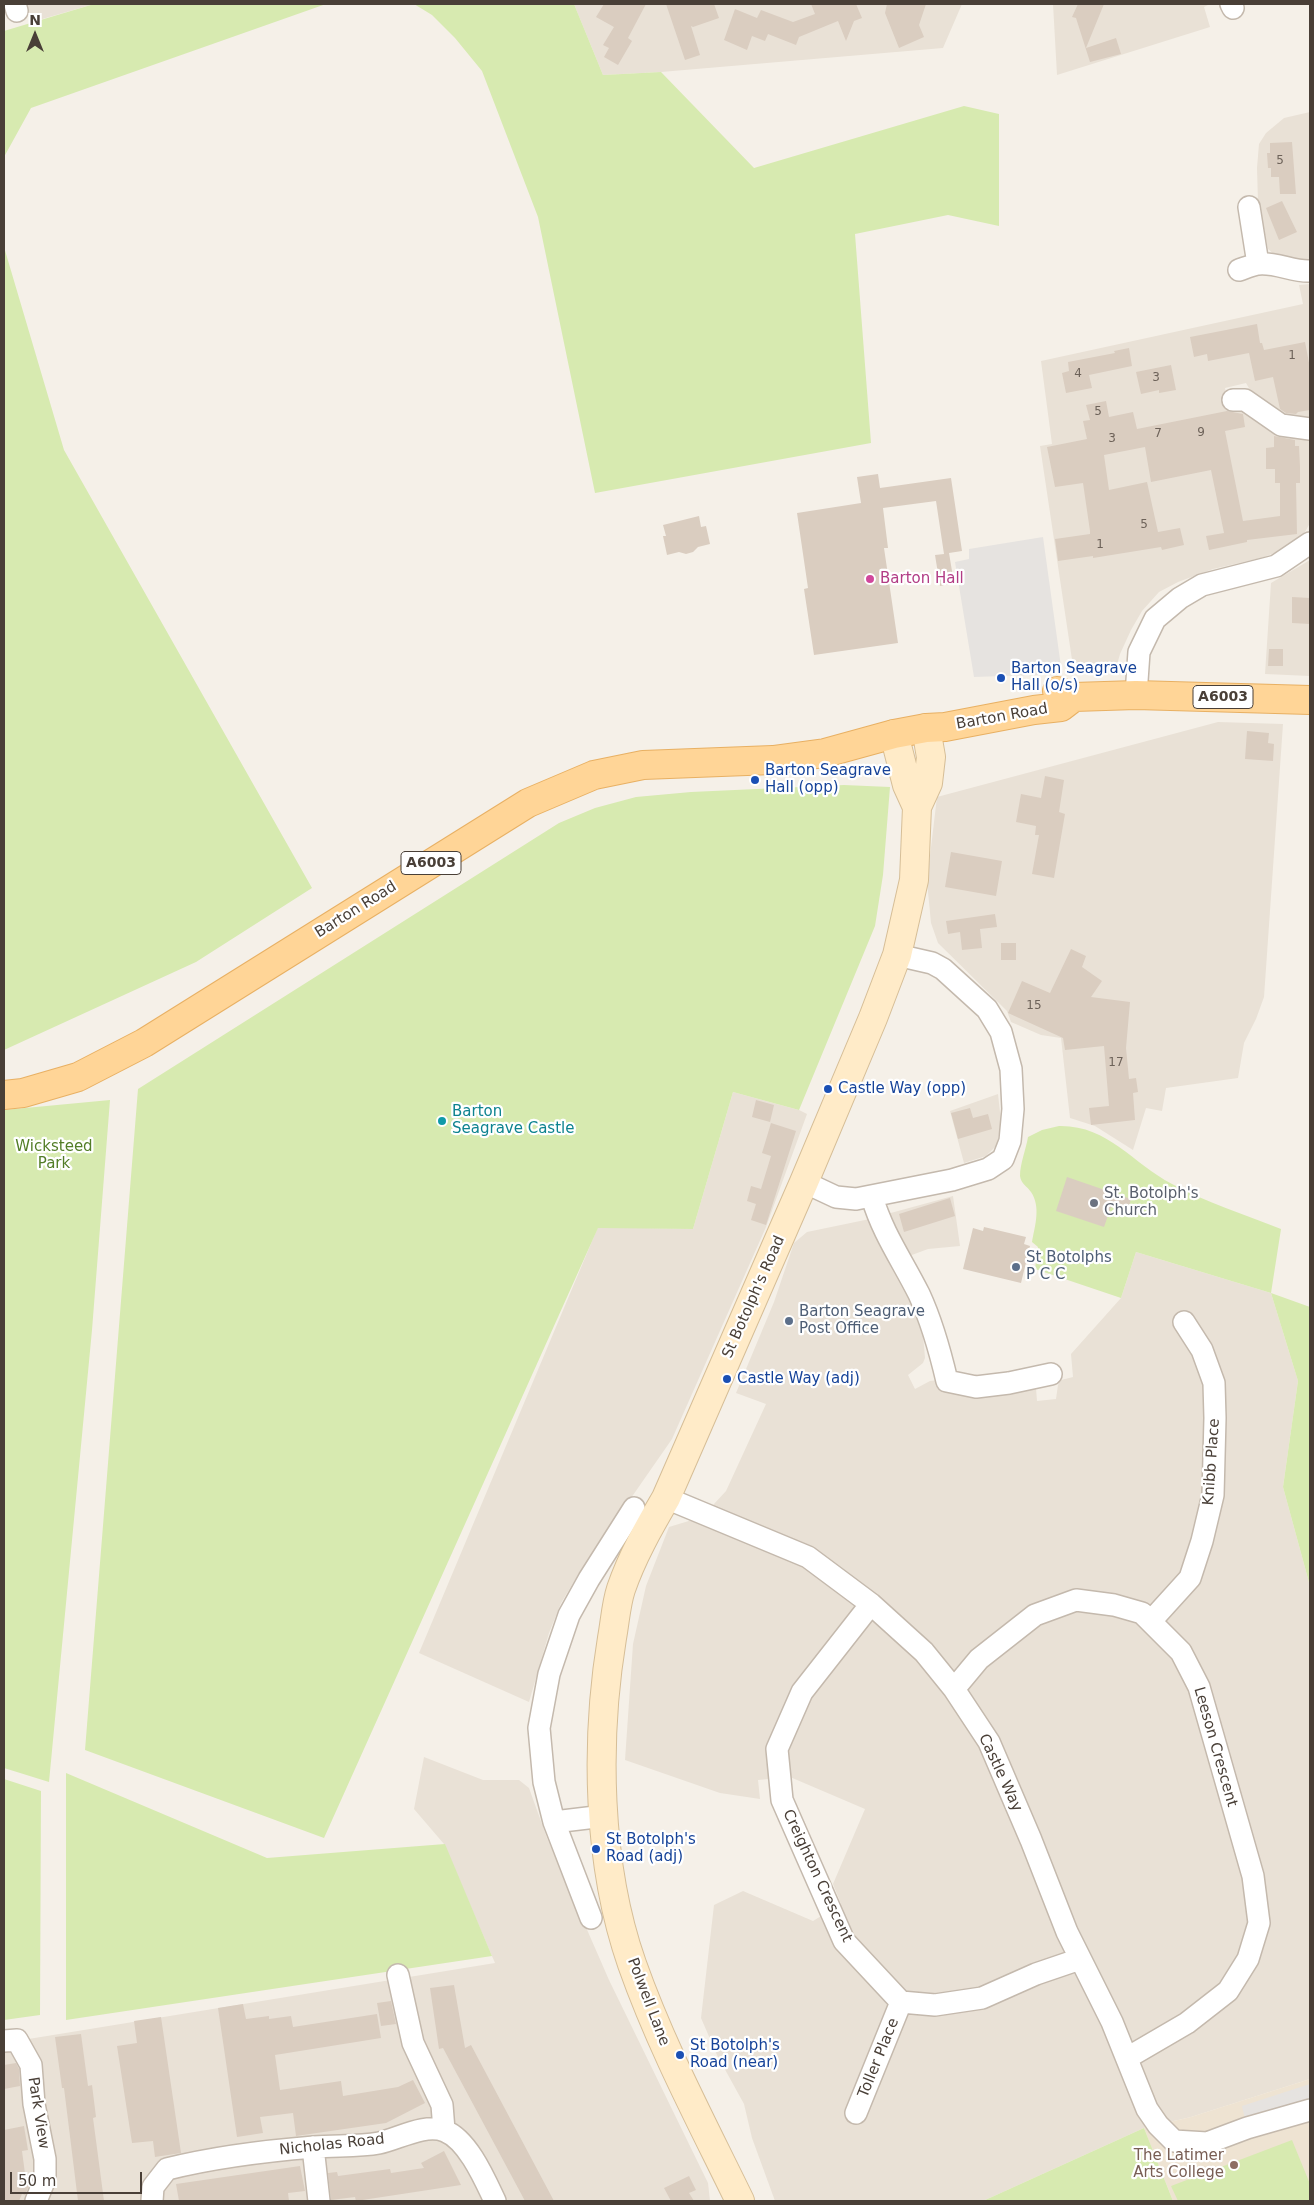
<!DOCTYPE html>
<style>
body{margin:0}
#map{position:relative;width:1314px;height:2205px;overflow:hidden;background:#f5f0e8;font-family:"DejaVu Sans",sans-serif}
canvas{display:block}
.frame{position:absolute;inset:0;border:5px solid #493f37;pointer-events:none}
.north{position:absolute;left:10px;top:10px;width:50px;height:50px;-webkit-text-stroke:4px #fff;paint-order:stroke;rotate:0deg;font-size:14px;font-weight:700;line-height:20px;text-align:center;color:#493f37}
.north::after{content:'';display:block;margin:auto;width:18px;height:22px;background:#493f37;clip-path:polygon(50% 0,100% 100%,50% 72%,0 100%)}
.scale{position:absolute;left:10px;top:2172px;width:132px;height:22px;box-sizing:border-box;border:2px solid #493f37;border-top:0;padding-left:6px;font-size:15px;line-height:18px;white-space:nowrap;color:#493f37;-webkit-text-stroke:4px #fff;paint-order:stroke}
</style>
<div id="map">
<canvas width="1314" height="2205"></canvas>
<div class="frame"></div>
<div class="north">N</div>
<div class="scale">50 m</div>
</div>
<script>
const c = document.querySelector('canvas').getContext('2d');
c.lineJoin = 'round';
function fillPath(path, color) {
  c.fillStyle = color;
  c.fill(path, 'evenodd');
}
function stroke(path, color, width, dash) {
  c.strokeStyle = color;
  c.lineWidth = width;
  c.lineCap = dash ? 'butt' : 'round';
  c.setLineDash(dash || []);
  c.stroke(path);
}
function drawText(font, color, halo, rows, align = 'center') {
  c.font = font + ' "DejaVu Sans",sans-serif';
  c.lineWidth = 4.5;
  c.setLineDash([]);
  c.textBaseline = 'middle';
  c.strokeStyle = halo;
  c.fillStyle = color;
  for (const [text, x, y, turn = 0] of rows) {
    c.save();
    c.translate(x, y);
    c.rotate((+turn || 0) * Math.PI / 180);
    c.textAlign = isNaN(turn) ? turn : align;
    if (halo) c.strokeText(text, 0, 0);
    c.fillText(text, 0, 0);
    c.restore();
  }
}
const residential = new Path2D(`
 M 27,4 L 94,4 L 32,22 Z
 M 574,4 L 962,4 L 943,48 L 661,72 L 603,75 Z
 M 1053,4 L 1210,4 L 1204,7 L 1210,27 L 1057,75 Z
 M 1310,112 L 1310,262 L 1275,255 L 1268,249 L 1258,202 L 1257,168 L 1259,144 L 1266,133 L 1284,118 Z
 M 1310,284 L 1310,420 L 1287,420 L 1253,395 L 1246,383 L 1225,388 L 1229,408 L 1240,406 L 1310,437 L 1310,523 L 1305,532 L 1285,549 L 1261,558 L 1213,569 L 1178,582 L 1159,592 L 1142,611 L 1131,630 L 1120,654 L 1115,672 L 1074,673 L 1040,446 L 1052,444 L 1041,361 L 1303,304 L 1299,285 Z
 M 1310,560 L 1310,676 L 1265,674 L 1271,583 Z
 M 1218,722 L 1283,724 L 1264,997 L 1256,1019 L 1244,1043 L 1238,1078 L 1166,1088 L 1162,1111 L 1146,1108 L 1133,1150 L 1095,1126 L 1070,1118 L 1061,1038 L 1041,1035 L 1011,1022 L 1007,1011 L 938,943 L 931,923 L 927,881 L 937,797 Z
 M 733,1092 L 799,1110 L 807,1114 L 766,1227 L 672,1439 L 581,1570 L 561,1603 L 549,1633 L 529,1702 L 419,1653 L 598,1227 L 693,1229 Z
 M 998,1094 L 1001,1121 L 997,1145 L 986,1156 L 964,1163 L 950,1111 Z
 M 953,1196 L 960,1246 L 928,1249 L 893,1262 L 922,1323 L 925,1358 L 923,1363 L 908,1375 L 915,1389 L 930,1381 L 939,1380 L 1036,1388 L 1037,1401 L 1056,1399 L 1058,1385 L 1061,1380 L 1073,1377 L 1071,1354 L 1121,1298 L 1136,1252 L 1271,1293 L 1298,1381 L 1283,1487 L 1310,1586 L 1310,2079 L 1191,2117 L 1144,2128 L 983,2201 L 775,2201 L 752,2138 L 744,2104 L 717,2055 L 701,2018 L 714,1905 L 743,1891 L 813,1921 L 841,1904 L 833,1884 L 865,1809 L 790,1777 L 758,1780 L 760,1799 L 720,1793 L 625,1760 L 633,1644 L 646,1586 L 669,1527 L 702,1517 L 726,1491 L 766,1404 L 736,1393 L 774,1302 L 794,1243 L 807,1232 L 865,1220 Z
 M 424,1757 L 483,1780 L 519,1780 L 529,1788 L 547,1838 L 609,1980 L 708,2183 L 710,2201 L 4,2201 L 4,2043 L 495,1963 L 444,1844 L 414,1809 Z`);
const education = new Path2D(`
 M 1310,2079 L 1310,2201 L 1173,2201 L 1144,2128 L 1191,2117 Z`);
const green = new Path2D(`
 M 94,4 L 326,4 L 31,108 L 4,157 L 4,31 Z
 M 414,4 L 574,4 L 603,75 L 661,72 L 754,168 L 964,106 L 999,114 L 999,226 L 948,215 L 855,234 L 871,443 L 595,493 L 538,217 L 482,71 L 455,38 L 432,15 Z
 M 4,247 L 64,450 L 312,888 L 196,962 L 4,1050 Z
 M 844,785 L 890,787 L 883,875 L 875,926 L 799,1110 L 733,1092 L 693,1229 L 598,1228 L 324,1838 L 85,1750 L 138,1089 L 559,823 L 595,808 L 636,797 L 691,792 Z
 M 110,1100 L 92,1330 L 49,1782 L 4,1768 L 4,1110 Z
 M 1059,1126 C 1108,1125 1132,1163 1172,1184 C 1206,1202 1245,1215 1281,1229 L 1271,1293 L 1310,1307 L 1310,1586 L 1283,1487 L 1298,1381 L 1271,1293 L 1136,1252 L 1121,1298 L 1035,1269 L 1038,1247 L 1032,1242 C 1035,1225 1041,1207 1031,1192 C 1027,1186 1021,1184 1020,1176 C 1020,1164 1026,1149 1028,1137 L 1042,1130 Z
 M 66,1773 L 267,1858 L 445,1844 L 492,1956 L 66,2020 Z
 M 4,1779 L 41,1791 L 40,2015 L 4,2020 Z
 M 1144,2128 L 1173,2201 L 983,2201 Z
 M 1292,2140 L 1310,2184 L 1310,2201 L 1178,2201 L 1171,2186 Z`);
const parking = new Path2D(`
 M 1043,537 L 1062,674 L 974,677 L 955,562 L 969,559 L 969,549 Z
 M 1310,2084 L 1310,2110 L 1247,2128 L 1242,2106 Z`);
const building = new Path2D(`
 M 604,4 L 646,4 L 628,38 L 632,41 L 618,65 L 604,57 L 609,48 L 603,45 L 614,27 L 596,17 Z
 M 666,4 L 714,4 L 719,18 L 693,27 L 691,26 L 700,55 L 685,60 Z
 M 811,4 L 856,4 L 862,18 L 854,21 L 846,41 L 838,21 L 799,37 L 796,45 L 768,34 L 765,41 L 752,36 L 747,50 L 724,40 L 735,9 L 757,18 L 761,10 L 793,22 L 815,14 Z
 M 887,4 L 926,4 L 919,25 L 924,37 L 899,48 L 885,13 Z
 M 1078,4 L 1104,4 L 1086,48 L 1116,38 L 1121,54 L 1090,62 L 1076,18 L 1072,17 Z
 M 1292,142 L 1296,194 L 1280,194 L 1279,177 L 1271,177 L 1271,168 L 1268,168 L 1267,153 L 1270,153 L 1270,143 Z
 M 1282,201 L 1297,232 L 1279,240 L 1266,208 Z
 M 1257,324 L 1260,343 L 1262,343 L 1264,350 L 1305,342 L 1310,368 L 1310,410 L 1298,412 L 1296,414 L 1286,413 L 1280,409 L 1273,377 L 1255,381 L 1249,353 L 1208,361 L 1207,354 L 1194,357 L 1190,337 Z
 M 1129,348 L 1132,366 L 1089,375 L 1092,388 L 1066,393 L 1062,373 L 1069,371 L 1068,362 L 1115,353 L 1114,351 Z
 M 1171,365 L 1176,390 L 1159,393 L 1159,390 L 1141,394 L 1136,372 Z
 M 1106,401 L 1109,417 L 1133,412 L 1137,429 L 1227,411 L 1243,414 L 1245,427 L 1225,431 L 1243,521 L 1280,516 L 1280,483 L 1275,483 L 1275,469 L 1266,469 L 1266,448 L 1274,447 L 1274,436 L 1295,440 L 1295,446 L 1299,446 L 1300,467 L 1300,483 L 1296,483 L 1297,534 L 1247,540 L 1247,542 L 1209,550 L 1206,536 L 1224,533 L 1211,470 L 1151,482 L 1145,447 L 1104,455 L 1109,490 L 1147,482 L 1158,532 L 1180,528 L 1184,545 L 1162,550 L 1161,547 L 1093,558 L 1093,556 L 1058,561 L 1055,539 L 1090,534 L 1090,531 L 1083,483 L 1055,487 L 1047,447 L 1087,439 L 1083,421 L 1090,420 L 1086,405 Z
 M 878,474 L 880,488 L 951,478 L 962,551 L 949,553 L 954,583 L 940,586 L 935,555 L 944,554 L 936,501 L 883,508 L 888,548 L 884,548 L 898,643 L 814,655 L 804,589 L 808,588 L 797,513 L 861,503 L 857,477 Z
 M 699,516 L 701,527 L 706,526 L 710,544 L 698,547 L 693,552 L 686,554 L 679,552 L 667,555 L 663,536 L 666,536 L 663,525 Z
 M 1292,597 L 1310,598 L 1310,624 L 1292,623 Z
 M 1269,649 L 1283,649 L 1283,666 L 1268,666 Z
 M 1247,731 L 1269,733 L 1268,743 L 1274,744 L 1273,761 L 1245,759 Z
 M 1045,776 L 1064,780 L 1059,812 L 1065,814 L 1054,878 L 1032,874 L 1039,835 L 1035,835 L 1036,826 L 1016,822 L 1021,794 L 1041,798 Z
 M 951,852 L 1002,861 L 996,896 L 945,887 Z
 M 995,914 L 997,927 L 980,929 L 982,948 L 962,950 L 960,932 L 948,934 L 946,921 Z
 M 1001,943 L 1016,943 L 1016,960 L 1001,960 Z
 M 1071,949 L 1086,956 L 1082,967 L 1102,981 L 1091,997 L 1130,1002 L 1126,1048 L 1129,1079 L 1136,1078 L 1138,1092 L 1133,1093 L 1135,1120 L 1091,1125 L 1089,1108 L 1109,1106 L 1104,1046 L 1065,1050 L 1063,1038 L 1008,1013 L 1022,981 L 1050,993 Z
 M 756,1100 L 774,1105 L 770,1122 L 752,1117 Z
 M 970,1108 L 973,1118 L 988,1114 L 992,1129 L 958,1139 L 951,1113 Z
 M 771,1123 L 796,1131 L 766,1225 L 751,1220 L 756,1204 L 747,1201 L 751,1186 L 761,1189 L 771,1156 L 762,1153 Z
 M 1067,1177 L 1131,1199 L 1127,1213 L 1111,1207 L 1104,1227 L 1056,1211 Z
 M 950,1198 L 955,1216 L 904,1232 L 899,1214 Z
 M 984,1227 L 1026,1237 L 1024,1244 L 1030,1246 L 1021,1283 L 963,1269 L 973,1228 L 983,1231 Z
 M 454,1985 L 465,2048 L 471,2045 L 554,2201 L 525,2201 L 443,2048 L 439,2049 L 430,1988 Z
 M 391,2001 L 396,2024 L 381,2026 L 377,2003 Z
 M 243,2004 L 246,2019 L 269,2016 L 269,2019 L 291,2016 L 293,2027 L 377,2014 L 381,2038 L 275,2055 L 280,2090 L 341,2081 L 343,2096 L 398,2087 L 413,2080 L 425,2103 L 386,2123 L 296,2136 L 293,2113 L 260,2117 L 263,2133 L 237,2137 L 218,2008 Z
 M 161,2017 L 181,2153 L 155,2157 L 153,2141 L 132,2143 L 117,2046 L 137,2043 L 134,2021 Z
 M 81,2034 L 88,2086 L 92,2085 L 96,2117 L 93,2118 L 104,2201 L 78,2201 L 64,2088 L 62,2088 L 55,2037 Z
 M 16,2063 L 19,2069 L 20,2086 L 4,2089 L 4,2065 Z
 M 24,2126 L 28,2150 L 22,2151 L 26,2181 L 30,2183 L 25,2195 L 22,2194 L 19,2201 L 4,2201 L 4,2130 Z
 M 444,2151 L 461,2185 L 356,2201 L 355,2197 L 331,2200 L 328,2173 L 337,2172 L 338,2176 L 390,2169 L 391,2173 L 424,2168 L 421,2163 Z
 M 300,2166 L 305,2191 L 288,2193 L 289,2201 L 179,2201 L 176,2184 Z
 M 689,2176 L 696,2190 L 689,2193 L 694,2201 L 671,2201 L 664,2188 Z`);
const street = new Path2D(`
 M 15,4 L 17,11
 M 1231,4 L 1233,8
 M 1249,207 L 1258,264
 M 1239,270 C 1245,268 1252,265 1258,264 C 1276,262 1293,272 1310,271
 M 1233,400 L 1245,400 L 1281,425 L 1310,429
 M 1136,695 L 1139,652 L 1155,619 L 1180,598 L 1202,585 L 1276,566 L 1310,543
 M 804,1182 L 836,1197 L 856,1199 L 952,1180 L 988,1169 L 1003,1159 L 1010,1141 L 1013,1109 L 1011,1069 L 1001,1032 L 987,1009 L 943,969 L 932,963 L 897,955
 M 872,1197 C 883,1234 902,1260 919,1294 C 932,1322 940,1351 947,1381 L 976,1387 L 1009,1383 L 1051,1374
 M 666,1498 L 808,1557 L 871,1604 L 924,1652 L 954,1689 L 989,1742 L 1031,1840 L 1067,1932 L 1112,2022 L 1147,2109 L 1158,2125 L 1174,2141 L 1207,2143 L 1247,2128 L 1310,2110
 M 871,1604 L 802,1692 L 777,1749 L 782,1800 L 844,1941 L 901,2002 L 935,2005 L 982,1998 L 1036,1974 L 1080,1959
 M 1151,1621 L 1190,1578 L 1202,1541 L 1213,1495 L 1215,1418 L 1214,1383 L 1202,1350 L 1184,1322
 M 954,1689 L 979,1659 L 1035,1615 L 1076,1600 L 1114,1605 L 1142,1613 L 1181,1652 L 1199,1687 L 1253,1876 L 1259,1923 L 1248,1959 L 1228,1991 L 1187,2023 L 1127,2058
 M 554,1822 L 604,1816
 M 591,1918 L 554,1822 L 544,1782 L 539,1728 L 549,1674 L 569,1615 L 589,1579 L 634,1508
 M 398,1975 L 413,2043 L 442,2105 L 444,2130
 M 4,2041 L 17,2040 L 31,2065 L 34,2104 L 45,2159 L 45,2179 L 36,2201
 M 856,2113 L 901,2002
 M 313,2147 L 319,2201
 M 152,2201 L 153,2187 L 167,2169 C 215,2157 264,2151 314,2147 C 335,2145 358,2147 379,2143 C 398,2139 425,2123 445,2131 C 468,2140 485,2180 495,2201`);
const secondary = new Path2D(`
 M 894,734 L 907,785 L 917,807
 M 740,2201 C 702,2123 661,2046 632,1964 C 597,1864 595,1741 612,1638 C 615,1622 616,1604 621,1589 C 632,1557 649,1527 666,1498 L 804,1182 L 873,1018 L 897,955 L 914,880 L 917,807 L 928,783 L 931,757 L 926,728`);
const primary = new Path2D(`
 M 1057,691 L 1074,697 L 1136,695 L 1310,700
 M 4,1095 L 23,1093 L 78,1077 L 144,1043 L 528,803 L 594,775 L 643,765 L 773,760 L 825,753 L 894,734 L 926,728 L 945,727 L 1034,710 L 1061,707 L 1074,697`);
const markers = [
 [870,579,5,"#d1479c"],
 [1001,678,5,"#1a4fb4"],
 [755,780,5,"#1a4fb4"],
 [828,1089,5,"#1a4fb4"],
 [442,1121,5,"#0f9aa8"],
 [1094,1203,5,"#6b7280"],
 [1016,1267,5,"#5c6f8a"],
 [789,1321,5,"#5c6f8a"],
 [727,1379,5,"#1a4fb4"],
 [596,1849,5,"#1a4fb4"],
 [680,2055,5,"#1a4fb4"],
 [1234,2165,5,"#8d6e63"]
];
const numberNames = [
 ["5",1280,161],
 ["1",1292,356],
 ["4",1078,374],
 ["3",1156,378],
 ["5",1098,412],
 ["9",1201,433],
 ["7",1158,434],
 ["3",1112,439],
 ["5",1144,525],
 ["1",1100,545],
 ["15",1034,1006],
 ["17",1116,1063]
];
const shields = [
 [1223,697,60],
 [431,863,60]
];
const shieldNames = [
 ["A6003",1223,697],
 ["A6003",431,863]
];
const hotelNames = [
 ["Barton Hall",880,579]
];
const transitNames = [
 ["Barton Seagrave",1011,669],
 ["Hall (o/s)",1011,686],
 ["Barton Seagrave",765,771],
 ["Hall (opp)",765,788],
 ["Castle Way (opp)",838,1089],
 ["Castle Way (adj)",737,1379],
 ["St Botolph's",606,1840],
 ["Road (adj)",606,1857],
 ["St Botolph's",690,2046],
 ["Road (near)",690,2063]
];
const streetNames = [
 ["Barton Road",1002,717,-10],
 ["Barton Road",356,910,-32],
 ["St Botolph's Road",754,1297,-66],
 ["Knibb Place",1212,1462,-86],
 ["Leeson Crescent",1215,1747,74],
 ["Castle Way",1000,1773,65],
 ["Creighton Crescent",817,1876,65],
 ["Polwell Lane",648,2002,69],
 ["Toller Place",879,2058,-68],
 ["Park View",38,2113,81],
 ["Nicholas Road",332,2145,-6]
];
const cultureNames = [
 ["Barton",452,1112],
 ["Seagrave Castle",452,1129]
];
const parkNames = [
 ["Wicksteed",54,1147],
 ["Park",54,1164]
];
const worshipNames = [
 ["St. Botolph's",1104,1194],
 ["Church",1104,1211]
];
const serviceNames = [
 ["St Botolphs",1026,1258],
 ["P C C",1026,1275],
 ["Barton Seagrave",799,1312],
 ["Post Office",799,1329]
];
const educationNames = [
 ["The Latimer",1224,2156],
 ["Arts College",1224,2173]
];
fillPath(residential, '#e9e1d6');
fillPath(education, '#eee3d2');
fillPath(green, '#d7eab0');
fillPath(parking, '#e6e3e0');
fillPath(building, '#dacdc0');
stroke(street, '#c4b9ad', 24);
stroke(secondary, '#d6be97', 30);
stroke(primary, '#e8b063', 30);
stroke(street, '#fff', 21);
stroke(secondary, '#ffebc8', 28);
stroke(primary, '#ffd597', 28);
for (const [x, y, r, color] of markers) {
  const dot = new Path2D();
  dot.arc(x, y, r, 0, 2 * Math.PI);
  c.fillStyle = color;
  c.fill(dot);
  stroke(dot, '#fff', 2);
}
drawText('12px', '#6d6259', null, numberNames);
for (const [x, y, w] of shields) {
  const box = new Path2D();
  box.roundRect(x - w / 2, y - 11.5, w, 23, 4);
  c.fillStyle = '#fff';
  c.fill(box);
  stroke(box, '#493f37', 1);
}
drawText('bold 14px', '#493f37', null, shieldNames);
drawText('15px', '#b23c85', '#fff', hotelNames, 'left');
drawText('15px', '#164399', '#fff', transitNames, 'left');
drawText('15px', '#493f37', '#fff', streetNames);
drawText('15px', '#0d838f', '#fff', cultureNames, 'left');
drawText('15px', '#527d27', '#fff', parkNames);
drawText('15px', '#5b616d', '#fff', worshipNames, 'left');
drawText('15px', '#4e5e75', '#fff', serviceNames, 'left');
drawText('15px', '#785e54', '#fff', educationNames, 'right');
</script>
